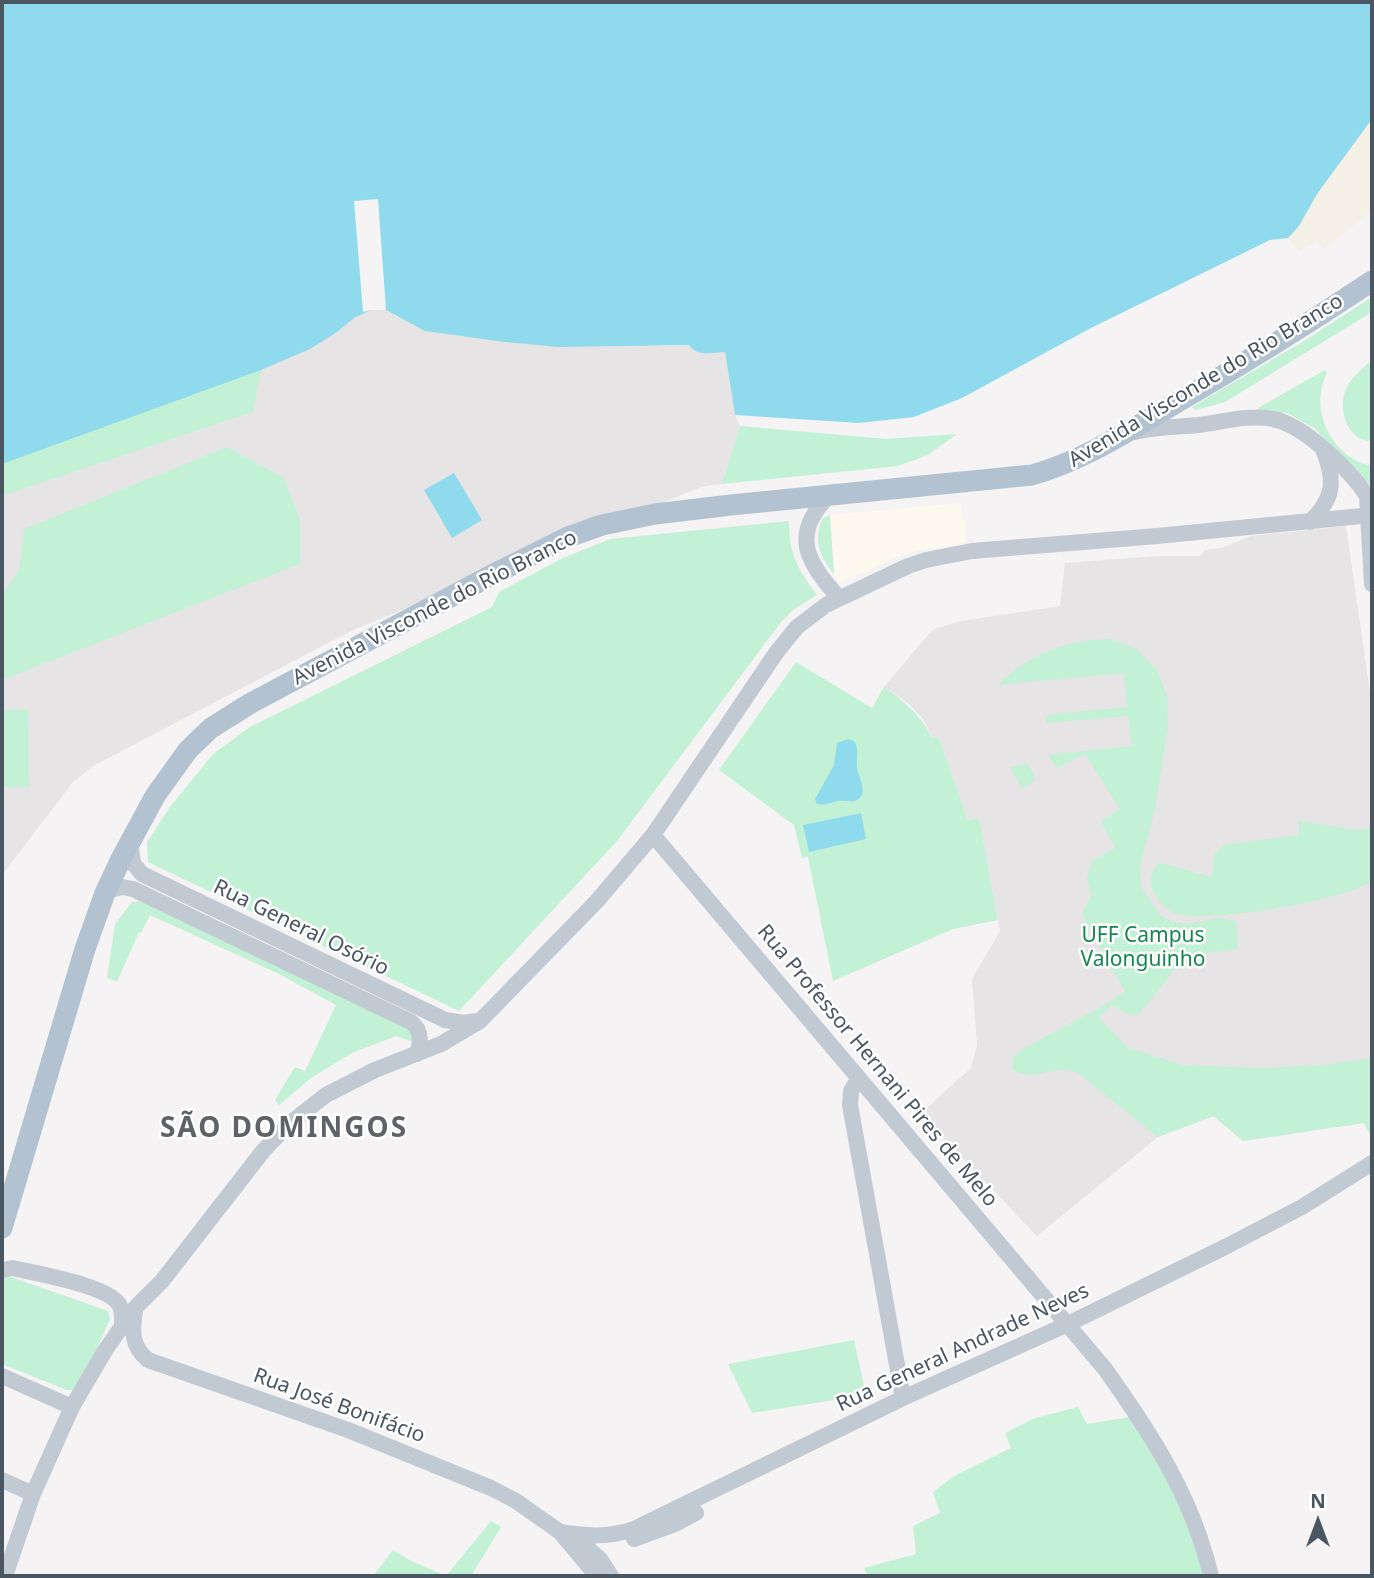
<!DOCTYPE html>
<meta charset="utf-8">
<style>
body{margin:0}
#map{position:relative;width:1374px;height:1578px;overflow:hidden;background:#f5f3f3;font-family:"Noto Sans",sans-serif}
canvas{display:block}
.frame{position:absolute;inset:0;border:4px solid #4a5661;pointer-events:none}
.north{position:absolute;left:1283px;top:1487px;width:70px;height:70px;-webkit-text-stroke:5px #fff;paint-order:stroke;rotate:0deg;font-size:19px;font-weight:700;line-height:28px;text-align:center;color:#4a5661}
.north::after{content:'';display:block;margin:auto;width:24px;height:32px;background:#4a5661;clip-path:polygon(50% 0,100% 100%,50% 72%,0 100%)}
</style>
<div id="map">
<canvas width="1374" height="1578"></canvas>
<div class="frame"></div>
<div class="north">N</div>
</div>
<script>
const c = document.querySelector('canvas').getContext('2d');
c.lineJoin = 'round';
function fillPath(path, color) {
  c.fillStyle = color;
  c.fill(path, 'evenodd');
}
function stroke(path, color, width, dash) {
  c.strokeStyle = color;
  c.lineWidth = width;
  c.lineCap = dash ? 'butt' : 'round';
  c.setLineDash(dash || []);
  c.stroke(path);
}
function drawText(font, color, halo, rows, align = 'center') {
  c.font = font + ' "Noto Sans",sans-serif';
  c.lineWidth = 5;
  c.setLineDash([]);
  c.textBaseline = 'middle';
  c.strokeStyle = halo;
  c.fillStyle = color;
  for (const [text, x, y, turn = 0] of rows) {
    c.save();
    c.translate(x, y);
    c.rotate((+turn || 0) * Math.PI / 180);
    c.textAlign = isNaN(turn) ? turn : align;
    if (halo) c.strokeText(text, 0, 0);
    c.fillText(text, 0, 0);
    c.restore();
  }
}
const commercial = new Path2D(`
 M 961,503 L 962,520 L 965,519 L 966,543 L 920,550 L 897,557 L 840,582 L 834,574 L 830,515 Z`);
const education = new Path2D(`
 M 371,310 L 386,310 L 396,316 L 664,346 L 689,345 L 725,352 L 735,415 L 740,426 L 722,484 L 701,487 L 353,630 L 93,766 L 73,782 L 2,875 L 2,447 Z
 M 1346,526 L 1372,707 L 1372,1138 L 1364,1123 L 1243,1141 L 1213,1116 L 1158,1137 L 1037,1236 L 920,1114 L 971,1068 L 977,1045 L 972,979 L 1000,931 L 979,818 L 968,820 L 939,738 L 932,738 L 923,719 L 908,703 L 884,687 L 932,630 L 961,621 L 1060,606 L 1065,563 L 1159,556 L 1200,556 L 1205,550 L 1221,548 L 1251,536 Z`);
const green = new Path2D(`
 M 1372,297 L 1372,312 L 1225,402 L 1195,410 L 1192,407 L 1304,341 Z
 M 1372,360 L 1372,441 C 1348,442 1337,409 1346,389 C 1351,377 1363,368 1372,360 Z
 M 261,370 L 253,412 L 2,496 L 2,456 Z
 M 1325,370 L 1327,373 C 1308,410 1332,458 1372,466 L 1372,487 L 1314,428 L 1287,413 L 1259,410 L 1258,408 Z
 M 740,426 L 886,439 L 957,434 L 928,455 L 898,466 L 722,484 Z
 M 227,447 L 284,478 L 300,520 L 300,564 L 2,680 L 2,595 L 19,570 L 24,529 Z
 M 830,515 L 834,574 C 820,556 813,542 822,519 Z
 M 789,521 C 789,555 798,569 817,595 L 793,610 L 781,622 L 617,841 L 459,1011 L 148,862 L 147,842 L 170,807 L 213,754 L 250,727 L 492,607 L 499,592 L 563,558 L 610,539 Z
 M 1113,639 L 1138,650 L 1157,670 L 1167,696 L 1168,727 L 1155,809 L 1140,866 L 1141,887 L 1161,916 L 1173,922 L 1187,924 L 1220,918 L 1236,921 L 1238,949 L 1185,956 L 1139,1014 L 1129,1015 L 1112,1005 L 1099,1017 L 1127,1047 L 1182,1065 L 1261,1068 L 1323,1065 L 1372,1058 L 1372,1138 L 1364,1123 L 1243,1141 L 1214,1116 L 1158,1137 L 1078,1073 C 1052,1062 1036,1084 1012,1069 L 1014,1056 L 1021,1050 L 1108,1003 L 1125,991 L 1082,915 L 1091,896 L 1087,878 L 1092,861 L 1115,848 L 1101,821 L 1120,809 L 1085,754 L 1057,768 L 1048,755 L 1132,746 L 1128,716 L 1047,723 L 1046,715 L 1127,707 L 1124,673 L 998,685 C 1032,652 1066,640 1113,639 Z
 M 796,662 L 872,708 L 884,687 C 905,702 920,714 932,738 L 939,738 L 968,820 L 979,818 L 998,920 L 953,929 L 833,981 L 808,857 L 802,858 L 794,825 L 719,770 Z
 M 2,710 L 28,710 L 29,787 L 2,787 Z
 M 1028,764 L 1036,780 L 1022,789 L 1010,767 Z
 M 1299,821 L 1357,830 L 1372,828 L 1372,881 C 1343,901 1211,923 1177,914 C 1163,910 1149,892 1151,877 C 1152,872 1156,866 1158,862 L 1211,877 L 1215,854 L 1224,845 L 1299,835 Z
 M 141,901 L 411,1027 L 416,1037 L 411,1041 L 396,1036 L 352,1053 L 311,1078 L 279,1105 L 275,1100 L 295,1067 L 305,1071 L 336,1005 L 279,974 L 150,915 L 141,933 L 139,932 L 117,982 L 107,978 L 115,924 L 132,902 Z
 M 8,1276 L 108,1311 L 110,1319 L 79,1390 L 67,1390 L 2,1364 L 2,1278 Z
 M 854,1340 L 866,1395 L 752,1413 L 728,1364 Z
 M 1078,1407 L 1087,1424 L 1130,1417 L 1178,1473 L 1205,1528 L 1206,1576 L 868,1576 L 864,1568 L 916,1554 L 913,1526 L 940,1513 L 933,1492 L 954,1476 L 1011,1448 L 1005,1433 L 1035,1418 Z
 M 491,1521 L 501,1527 L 471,1576 L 373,1576 L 393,1550 L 411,1561 L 446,1576 Z`);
const sand = new Path2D(`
 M 1372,119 L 1372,211 L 1324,248 L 1316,242 L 1299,251 L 1288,238 L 1299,226 L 1317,194 Z`);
const water = new Path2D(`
 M 2,2 L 1372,2 L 1372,119 L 1317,194 L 1299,226 L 1288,238 L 1270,240 L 1089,329 L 962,398 L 914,417 L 859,423 L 735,415 L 725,352 C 711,352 699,358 689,345 L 558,347 L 505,342 L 425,331 L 386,310 L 371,310 L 354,318 L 337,332 L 310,349 L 261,370 L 2,464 Z
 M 454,473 L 482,520 L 452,538 L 424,490 Z
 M 848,739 L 854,741 C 860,750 856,757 857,767 C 858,778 871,796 854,801 C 849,802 843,800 838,801 C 829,803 826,806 817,804 L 815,799 L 834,765 L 837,743 Z
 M 861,813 L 866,839 L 809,852 L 803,825 Z`);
const pier = new Path2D(`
 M 378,199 L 386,310 L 371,310 L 363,312 L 354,201 Z`);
const minor = new Path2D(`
 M 1135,432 C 1156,427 1177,427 1199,425 C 1222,422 1250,414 1273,419 C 1303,424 1351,471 1367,496 L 1372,584
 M 829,496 C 789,535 808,563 839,598
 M 1310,522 C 1333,499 1336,483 1324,452
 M 653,835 L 1105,1369 C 1152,1435 1192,1496 1211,1576
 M 130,840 L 133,863 L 142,874 L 445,1020 L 464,1023 L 477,1021
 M 106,891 L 122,887 L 133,889 L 411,1022 C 422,1030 421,1042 417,1054
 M 859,1078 L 851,1091 L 850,1105 L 903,1398
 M 2,1270 L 13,1268 C 37,1274 106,1285 119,1304 C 123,1311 122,1318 122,1326
 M 135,1310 C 132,1331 131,1346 148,1360 L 348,1430 L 491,1488 L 516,1501 L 560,1532 L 597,1576
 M 2,1376 L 72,1407
 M 2,1480 L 33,1494
 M 560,1532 C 586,1536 608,1538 634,1529 L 903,1398 L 1068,1324 L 1227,1246 L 1302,1207 L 1372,1163
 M 634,1539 L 675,1524 L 696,1513
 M 588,1546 L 585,1546 L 600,1559 L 611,1576
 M 5,1576 L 33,1494 L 72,1407 L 106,1349 L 135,1308 L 162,1281 L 263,1151 L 289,1124 L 326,1095 L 375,1070 L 441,1044 L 480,1021 L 597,901 L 653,835 L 776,653 L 797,627 L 826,605 L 908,566 L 926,560 L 972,551 L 1157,536 L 1372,515`);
const major = new Path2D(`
 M 2,1228 L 85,949 L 105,893 L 121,859 L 155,796 L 188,750 L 211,728 L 251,703 L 486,578 L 568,537 L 602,525 L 655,514 L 731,505 L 1032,475 C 1082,461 1127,432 1171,406 C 1240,366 1306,325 1372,281`);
const streetNames = [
 ["Avenida Visconde do Rio Branco",1206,381,-31],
 ["Avenida Visconde do Rio Branco",435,608,-27],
 ["Rua General Osório",301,928,26],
 ["Rua Professor Hernani Pires de Melo",877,1066,50],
 ["Rua General Andrade Neves",963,1348,-25],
 ["Rua José Bonifácio",339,1406,20]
];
const parkNames = [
 ["UFF Campus",1143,936],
 ["Valonguinho",1143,960]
];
const districtNames = [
 ["SÃO DOMINGOS",284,1129]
];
fillPath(commercial, '#fdf9ef');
fillPath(education, '#e6e4e5');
fillPath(green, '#c3f1d5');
fillPath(sand, '#f5f0e5');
fillPath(water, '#90daee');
fillPath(pier, '#f5f3f3');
stroke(minor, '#c1cad2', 16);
stroke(major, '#b3c2d1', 21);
drawText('21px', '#4a5661', '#fff', streetNames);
drawText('21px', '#17864f', '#fff', parkNames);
c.letterSpacing = '2px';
drawText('bold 28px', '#5f6368', '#fff', districtNames);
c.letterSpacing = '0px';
</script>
